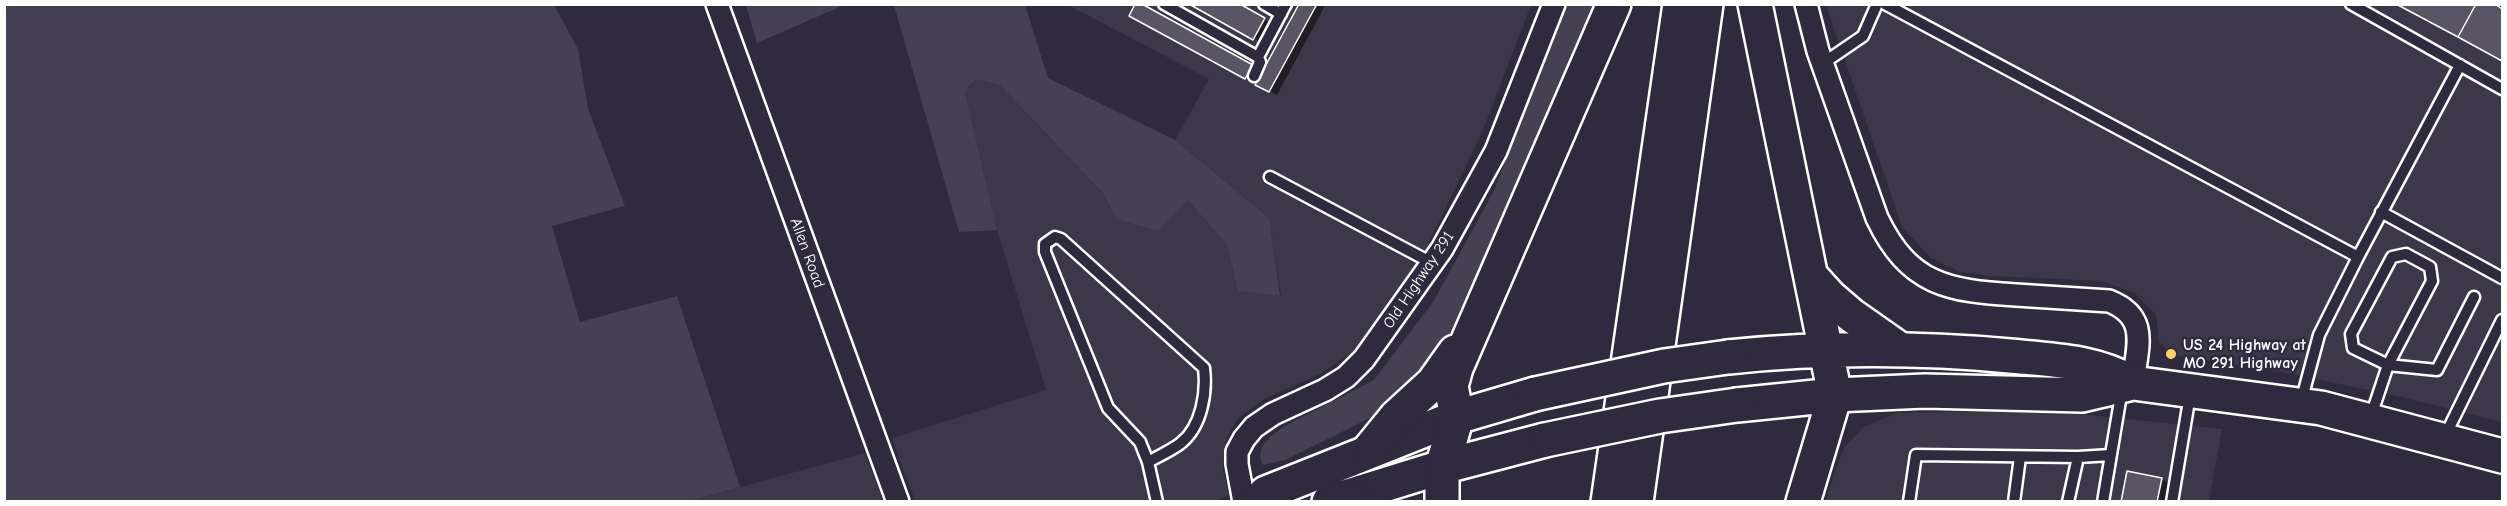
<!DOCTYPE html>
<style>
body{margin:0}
#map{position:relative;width:2507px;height:506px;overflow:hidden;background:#2f2a3d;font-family:"Comic Neue",sans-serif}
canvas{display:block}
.frame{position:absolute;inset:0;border:6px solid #fff;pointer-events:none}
</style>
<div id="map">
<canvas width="2507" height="506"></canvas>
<div class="frame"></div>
</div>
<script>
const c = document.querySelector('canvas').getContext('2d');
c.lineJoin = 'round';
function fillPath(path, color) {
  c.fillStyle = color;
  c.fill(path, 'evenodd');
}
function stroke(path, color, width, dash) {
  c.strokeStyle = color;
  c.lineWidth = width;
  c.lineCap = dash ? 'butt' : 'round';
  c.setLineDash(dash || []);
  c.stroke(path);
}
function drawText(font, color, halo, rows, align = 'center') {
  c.font = font + ' "Comic Neue",sans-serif';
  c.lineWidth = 5;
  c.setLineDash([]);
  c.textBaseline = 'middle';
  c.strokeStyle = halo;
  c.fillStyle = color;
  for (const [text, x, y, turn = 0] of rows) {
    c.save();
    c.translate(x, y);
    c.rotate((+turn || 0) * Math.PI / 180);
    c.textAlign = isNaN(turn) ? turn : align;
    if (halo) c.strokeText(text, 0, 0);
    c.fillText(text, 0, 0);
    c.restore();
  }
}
const built = new Path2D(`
 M 1068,5 L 1531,5 L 1483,130 L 1417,268 L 1353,352 L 1320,374 L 1266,398 L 1238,418 L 1226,440 L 1223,470 L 1229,495 L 1213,502 L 915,501 L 892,438 L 1046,390 L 997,230 L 965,92 L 975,79 L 1000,85 L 1102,192 L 1117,219 L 1188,200 L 1227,245 L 1238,291 L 1281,296 L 1269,218 L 1175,140 L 1209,79 Z
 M 1826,5 L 2502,5 L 2502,422 L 2397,396 L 2288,373 L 2173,355 L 2159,342 L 2156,315 L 2135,293 L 2102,281 L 1992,276 L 1960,272 L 1931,258 L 1902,227 Z
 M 2041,410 L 2222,429 L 2209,501 L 1825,502 L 1843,449 L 1864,427 L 1896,413 Z
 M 865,453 L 883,501 L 686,502 Z`);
const green = new Path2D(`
 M 4,5 L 554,5 L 578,49 L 588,109 L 625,206 L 552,226 L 580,322 L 677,296 L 740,487 L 686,502 L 5,501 Z
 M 746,5 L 746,4 L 844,5 L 757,43 Z
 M 894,5 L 1025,5 L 1048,78 L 1175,140 L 1269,218 L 1280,296 L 1238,291 L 1227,245 L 1188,200 L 1158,231 L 1117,219 L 1102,192 L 1000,85 L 975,79 L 965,92 L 997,230 L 959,232 Z
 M 1566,5 L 1598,5 L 1511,210 L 1450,333 L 1419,378 L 1376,415 L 1285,460 L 1263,465 C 1254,447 1270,437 1283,427 L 1374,380 L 1433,302 L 1494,191 Z`);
const shadow = new Path2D(`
 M 1138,4 L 1260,70 L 1254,82 L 1131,15 Z
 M 1192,4 L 1237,4 L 1272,24 L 1262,43 Z
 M 1301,4 L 1326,4 L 1277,95 L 1257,84 Z
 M 2398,4 L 2492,4 L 2502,10 L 2502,60 Z
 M 2162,479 L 2169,483 L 2166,502 L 2123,502 Z`);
const building = new Path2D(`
 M 1135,4 L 1142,4 L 1253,65 L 1245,79 L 1129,16 Z
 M 1189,4 L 1240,4 L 1265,18 L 1253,40 Z
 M 1299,4 L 1317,4 L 1269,92 L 1255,85 Z
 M 2396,4 L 2476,4 L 2458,37 Z
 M 2476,4 L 2495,4 L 2502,9 L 2502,61 L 2458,37 Z
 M 2127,471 L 2162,478 L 2157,502 L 2121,502 Z`);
const service = new Path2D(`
 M 1164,4 L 1258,57
 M 1264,4 L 1281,14
 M 1885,4 L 2358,257 L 2319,335 L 2301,402
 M 2351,4 L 2502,89
 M 1822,64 L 1863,36 L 1877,4
 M 1254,76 L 1260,62 L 1258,57 L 1286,4
 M 1270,177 L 1432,263
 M 2381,212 L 2502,278
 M 2358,257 L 2460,65
 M 2370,419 L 2388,365 L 2432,281 L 2430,267 L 2406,254 L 2392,257 L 2351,334 L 2353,348 L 2388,365 L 2437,370 L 2474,297
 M 2444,438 L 2502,320
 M 1148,462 C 1159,456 1172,450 1181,443 C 1202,426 1207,392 1204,368 L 1061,239 L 1055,237 L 1045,244 L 1045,252 L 1108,408 L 1140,442 L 1148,462 L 1157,502
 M 1909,502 L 1916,455 L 2078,457 L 2111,455
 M 2014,502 L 2020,457
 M 2068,502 L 2078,457
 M 2103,502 L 2122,389
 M 2172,502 L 2190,395`);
const minor = new Path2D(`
 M 717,4 L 898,502
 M 1806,4 L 1818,51 L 1877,218 C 1909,285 1948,291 2016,295 C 2047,297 2078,299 2109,301 C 2150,317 2137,347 2133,383
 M 1244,502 L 1237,464 L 1237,452 L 1244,439 L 1254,427 L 1273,414 L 1325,390 L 1346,377 L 1364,359 L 1442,249 L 1496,151 L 1554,4`);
const primary = new Path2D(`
 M 1257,502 L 1266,493 L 1457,417
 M 1329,502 L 1442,467`);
const trunk = new Path2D(`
 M 1755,4 L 1835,395 L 1803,502
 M 1811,276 L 1830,297 L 1851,315 L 1898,348
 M 1728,357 C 1824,347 1913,347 2010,356 C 2053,360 2095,361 2133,383
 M 1737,405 L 1835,395 L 1925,391 L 2082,395 L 2133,383 L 2321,408 L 2502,456
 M 1457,417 L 1535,394
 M 1369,450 L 1396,417 L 1433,383 L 1455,352
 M 1442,467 L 1545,440
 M 1343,497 L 1356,502
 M 1442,502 L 1442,467 L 1457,417 L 1451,386 L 1456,368 L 1614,4
 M 1608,502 L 1680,4
 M 1636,502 L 1706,4`);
const trunkBridge = new Path2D(`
 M 1535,394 L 1664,366 L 1728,357
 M 1545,440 L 1660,416 L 1737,405`);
const markers = [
 [2171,354,6,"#ffd166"]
];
const streetNames = [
 ["Allen Road",807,253,70],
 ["Old Highway 291",1419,280,-56]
];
const poiNames = [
 ["US 24 Highway at",2183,345],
 ["MO 291 Highway",2183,363]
];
fillPath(built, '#3c3749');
fillPath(green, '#464152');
fillPath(shadow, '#0007');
fillPath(building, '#595564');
stroke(building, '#fff', 1.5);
stroke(service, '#fff', 15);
stroke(minor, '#fff', 26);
stroke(primary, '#fff', 38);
stroke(trunk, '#fff', 38);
stroke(service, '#2f2a3d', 10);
stroke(minor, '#2f2a3d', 21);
stroke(primary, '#2f2a3d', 33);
stroke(trunk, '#2f2a3d', 33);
stroke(trunkBridge, '#fff', 38, []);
stroke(trunkBridge, '#2f2a3d', 33);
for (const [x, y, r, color] of markers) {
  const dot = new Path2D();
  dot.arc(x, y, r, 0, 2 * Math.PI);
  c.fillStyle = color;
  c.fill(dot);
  stroke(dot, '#2f2a3d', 2);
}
drawText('16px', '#fff', '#2f2a3d', streetNames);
drawText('bold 16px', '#fff', '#2f2a3d', poiNames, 'left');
</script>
